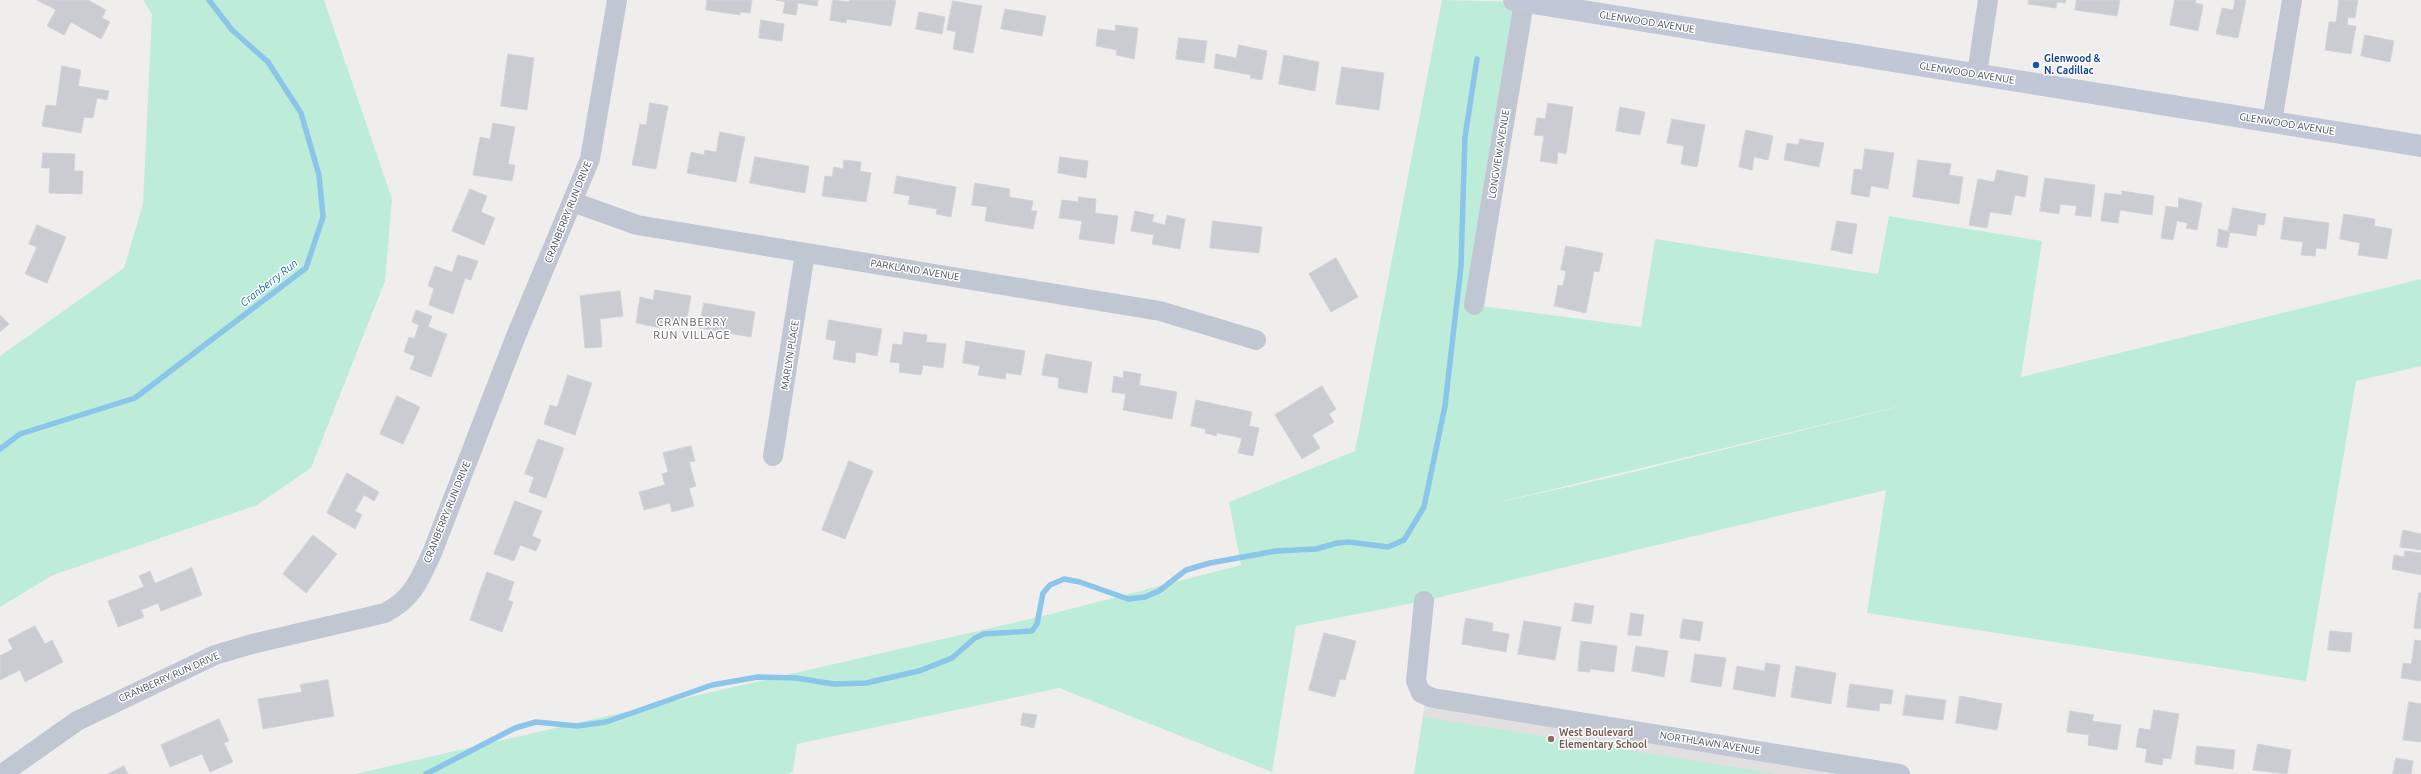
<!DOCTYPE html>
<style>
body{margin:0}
canvas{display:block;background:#f0eeed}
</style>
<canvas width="2421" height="774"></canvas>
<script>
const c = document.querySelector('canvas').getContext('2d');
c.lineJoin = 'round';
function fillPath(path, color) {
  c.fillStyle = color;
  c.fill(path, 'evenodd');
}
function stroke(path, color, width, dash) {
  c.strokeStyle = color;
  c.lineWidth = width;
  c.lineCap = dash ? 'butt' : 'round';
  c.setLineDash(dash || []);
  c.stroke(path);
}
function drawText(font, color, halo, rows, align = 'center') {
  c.font = font + ' Ubuntu,sans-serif';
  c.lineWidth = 3;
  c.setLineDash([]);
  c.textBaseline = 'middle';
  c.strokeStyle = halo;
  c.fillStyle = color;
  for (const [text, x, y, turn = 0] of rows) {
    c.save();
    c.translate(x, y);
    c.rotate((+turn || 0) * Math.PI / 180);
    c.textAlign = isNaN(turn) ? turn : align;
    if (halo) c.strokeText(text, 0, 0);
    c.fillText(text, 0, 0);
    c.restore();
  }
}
const education = new Path2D(`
 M 1426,695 L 1900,774 L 1414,774 Z`);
const green = new Path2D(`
 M 143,0 L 324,0 L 392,199 L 385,281 L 311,468 L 257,505 L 53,575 L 0,607 L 0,356 L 124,268 L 143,204 L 152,14 Z
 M 1442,0 L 1524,2 L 1474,305 L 1641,327 L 1655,239 L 1878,274 L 1889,216 L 2042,241 L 2021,377 L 2421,279 L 2421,366 L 2356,381 L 2306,681 L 1867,613 L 1886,490 L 1424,601 L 1296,626 L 1272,772 L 1059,688 L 797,744 L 793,771 L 789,774 L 355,774 L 1043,616 L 1241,565 L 1229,502 L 1355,451 ZM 1929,399 L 1617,476 L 1487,505 Z
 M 1423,717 L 1776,774 L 1414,774 Z`);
const stream = new Path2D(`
 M 0,449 L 20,434 L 135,398 L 306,268 L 323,217 L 319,175 L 301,113 L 268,62 L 232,30 L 209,0
 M 426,774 L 515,728 L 536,722 L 577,726 L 606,722 L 712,685 L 758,677 L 796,678 L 834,684 L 866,683 L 919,671 L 952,658 L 975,638 L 984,634 L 1032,631 L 1037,624 L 1043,593 L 1050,585 L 1064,579 L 1080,582 L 1128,599 L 1145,597 L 1159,591 L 1186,570 L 1210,563 L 1276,551 L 1316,549 L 1337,543 L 1349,542 L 1388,547 L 1404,540 L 1424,507 L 1445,406 L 1461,266 L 1465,137 L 1477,59`);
const building = new Path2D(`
 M 37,0 L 88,0 L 106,10 L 102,18 L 110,22 L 101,39 L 71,22 L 64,35 L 47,26 L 56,10 Z
 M 707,0 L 752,0 L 750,13 L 740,12 L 740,15 L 706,10 Z
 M 776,0 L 818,0 L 817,6 L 798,3 L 796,15 L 783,13 L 785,2 Z
 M 833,0 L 849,2 L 850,0 L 896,0 L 891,26 L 847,19 L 846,23 L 830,20 Z
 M 2029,0 L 2066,0 L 2065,3 L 2057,2 L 2056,8 L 2028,4 Z
 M 2077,0 L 2120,0 L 2117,16 L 2075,10 Z
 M 2175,0 L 2196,0 L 2195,3 L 2203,5 L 2198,31 L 2170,25 Z
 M 2235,0 L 2246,0 L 2238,38 L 2216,34 L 2222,8 L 2233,10 Z
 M 2339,0 L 2358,0 L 2355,18 L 2348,17 L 2347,25 L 2356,26 L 2351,54 L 2325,50 L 2329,22 L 2336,22 Z
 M 953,1 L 982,6 L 973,53 L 953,49 L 956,32 L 947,30 Z
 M 1005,9 L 1046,16 L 1042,36 L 1001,29 Z
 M 919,12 L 945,17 L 942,34 L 916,29 Z
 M 761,20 L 784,24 L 782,41 L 759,38 Z
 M 1116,25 L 1138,28 L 1134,59 L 1116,55 L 1117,50 L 1096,46 L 1098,29 L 1115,31 Z
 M 2365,35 L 2394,41 L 2390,62 L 2361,56 Z
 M 1179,38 L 1207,41 L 1204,63 L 1176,59 Z
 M 1239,45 L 1267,51 L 1262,80 L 1250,78 L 1251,75 L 1214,68 L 1216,54 L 1236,58 Z
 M 508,54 L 534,58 L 527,110 L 501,106 Z
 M 1284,55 L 1319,62 L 1315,91 L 1279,84 Z
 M 62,66 L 81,70 L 78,86 L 109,91 L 107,100 L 97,98 L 93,118 L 84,117 L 81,133 L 42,126 L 46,105 L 56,106 Z
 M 1342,67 L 1384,73 L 1379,110 L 1336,104 Z
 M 650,103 L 668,106 L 656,169 L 632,165 L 640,124 L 646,125 Z
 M 1548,103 L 1573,107 L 1566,154 L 1558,152 L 1557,164 L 1540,161 L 1544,136 L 1534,135 L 1537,118 L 1545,119 Z
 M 1620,107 L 1645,112 L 1640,135 L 1616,131 Z
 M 1672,119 L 1705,125 L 1697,167 L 1681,164 L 1684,146 L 1667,143 Z
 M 493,123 L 515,127 L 508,164 L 515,165 L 512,181 L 473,175 L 480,137 L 490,139 Z
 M 1746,130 L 1773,136 L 1768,160 L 1754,157 L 1752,170 L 1739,167 Z
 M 720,132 L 745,137 L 736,182 L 687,173 L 691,152 L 704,155 L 705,150 L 716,152 Z
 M 1800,139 L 1824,143 L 1819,167 L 1784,160 L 1787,143 L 1798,145 Z
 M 1865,149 L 1894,153 L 1888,189 L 1871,186 L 1869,197 L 1851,194 L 1854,169 L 1862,170 Z
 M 43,153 L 75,154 L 74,171 L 83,171 L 82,194 L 49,193 L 50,168 L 42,168 Z
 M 755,157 L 809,166 L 805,193 L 750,183 Z
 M 1060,157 L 1088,161 L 1086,178 L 1058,173 Z
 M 844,160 L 861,162 L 860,171 L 871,173 L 866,202 L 822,196 L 825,176 L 832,177 L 834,167 L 843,169 Z
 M 1918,160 L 1951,164 L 1949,175 L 1963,177 L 1959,204 L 1913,197 Z
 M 1997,170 L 2028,176 L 2025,197 L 2015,195 L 2011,215 L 1990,212 L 1987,228 L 1969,225 L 1978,179 L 1994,182 Z
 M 897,176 L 956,187 L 951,217 L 936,214 L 937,209 L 908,204 L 910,196 L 894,193 Z
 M 2045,178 L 2095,185 L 2091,217 L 2075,215 L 2077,206 L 2060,204 L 2059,214 L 2040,211 Z
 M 975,183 L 1010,189 L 1009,197 L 1033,201 L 1031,211 L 1037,211 L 1033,229 L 985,221 L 987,207 L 972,205 Z
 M 470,189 L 487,196 L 481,212 L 495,218 L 484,245 L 452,231 Z
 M 2122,191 L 2154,196 L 2152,215 L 2120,210 L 2118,223 L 2101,221 L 2105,193 L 2122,195 Z
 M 1079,197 L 1096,199 L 1095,213 L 1118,216 L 1114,244 L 1079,239 L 1082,221 L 1059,218 L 1062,200 L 1078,202 Z
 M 2179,198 L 2202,203 L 2197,230 L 2186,228 L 2188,223 L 2177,221 L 2173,240 L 2161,238 L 2166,206 L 2178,208 Z
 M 2233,208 L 2266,214 L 2264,225 L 2258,224 L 2256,236 L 2228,232 Z
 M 1135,211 L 1154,215 L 1152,222 L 1165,225 L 1167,215 L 1185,219 L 1180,249 L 1152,244 L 1154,235 L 1131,231 Z
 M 2344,214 L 2375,219 L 2374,226 L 2392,229 L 2387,259 L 2358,255 L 2360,243 L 2340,239 Z
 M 2284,217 L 2329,223 L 2326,249 L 2316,248 L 2315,256 L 2301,255 L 2303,242 L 2281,239 Z
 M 1213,221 L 1262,227 L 1259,253 L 1210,248 Z
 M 1837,221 L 1857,224 L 1852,254 L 1831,250 Z
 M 37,225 L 66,237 L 47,283 L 25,274 L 37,247 L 29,244 Z
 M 2219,229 L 2230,232 L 2227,248 L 2217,246 Z
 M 1566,246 L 1603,253 L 1599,272 L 1594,271 L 1586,313 L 1554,306 L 1558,285 L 1563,286 L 1566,271 L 1561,270 Z
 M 458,255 L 478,261 L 471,280 L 465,278 L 453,314 L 429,305 L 434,288 L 428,286 L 435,266 L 452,272 Z
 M 1336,258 L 1358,297 L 1331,312 L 1309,274 Z
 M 655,290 L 691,296 L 686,324 L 663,320 L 661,328 L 636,323 L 640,297 L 653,300 Z
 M 620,291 L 623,316 L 600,319 L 602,347 L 585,348 L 580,296 Z
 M 704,303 L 755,312 L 751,337 L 699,328 Z
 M 416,310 L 432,316 L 428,327 L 447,334 L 431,377 L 410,369 L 415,356 L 404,352 L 409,337 L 414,339 L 419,325 L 412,322 Z
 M 0,315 L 9,324 L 0,332 Z
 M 829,320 L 882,329 L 877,356 L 856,352 L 855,363 L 833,359 L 836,341 L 826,339 Z
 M 904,332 L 927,335 L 926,342 L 946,344 L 943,368 L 923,365 L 921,375 L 899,372 L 900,363 L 890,362 L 893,344 L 902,345 Z
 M 966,341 L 1025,351 L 1021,375 L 1006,373 L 1005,379 L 978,375 L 980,366 L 963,363 Z
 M 1046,354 L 1092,362 L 1087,393 L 1058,388 L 1059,378 L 1042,375 Z
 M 1124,371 L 1141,374 L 1139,385 L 1177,392 L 1172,419 L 1123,410 L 1126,394 L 1112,392 L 1114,376 L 1123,378 Z
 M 568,375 L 592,383 L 575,435 L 544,424 L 550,405 L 557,407 Z
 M 1322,386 L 1336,409 L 1329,414 L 1334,422 L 1312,435 L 1320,448 L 1302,459 L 1275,415 Z
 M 397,396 L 420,407 L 403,444 L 380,434 Z
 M 1196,400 L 1252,412 L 1249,426 L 1259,428 L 1253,456 L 1238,453 L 1242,438 L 1217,433 L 1216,436 L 1205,433 L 1206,429 L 1191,426 Z
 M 538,439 L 564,448 L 546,498 L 529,492 L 534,477 L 525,474 Z
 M 691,446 L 695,461 L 689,462 L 696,486 L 689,488 L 694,506 L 672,512 L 670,503 L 644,510 L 639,492 L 665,485 L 662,474 L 668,472 L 663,453 Z
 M 849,461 L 873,471 L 845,539 L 822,530 Z
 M 347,473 L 379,492 L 374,501 L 364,495 L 355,511 L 362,515 L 355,529 L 327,513 Z
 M 515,501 L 542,511 L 532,536 L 541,540 L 536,551 L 520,545 L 514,561 L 494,554 Z
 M 2403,530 L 2421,534 L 2421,550 L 2400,547 Z
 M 313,535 L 337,554 L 306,593 L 283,574 Z
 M 2405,551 L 2421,553 L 2421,575 L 2392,569 L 2394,555 L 2404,557 Z
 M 192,568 L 202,595 L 161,611 L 158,603 L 141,610 L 144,617 L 118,627 L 108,601 L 144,587 L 139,576 L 150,571 L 155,583 Z
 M 487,572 L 514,582 L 508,600 L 513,602 L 502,632 L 470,620 Z
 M 2419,593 L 2421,593 L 2421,629 L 2414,628 Z
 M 1575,603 L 1594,606 L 1591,624 L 1572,621 Z
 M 1631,613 L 1644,615 L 1641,636 L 1628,635 Z
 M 1466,618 L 1493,623 L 1492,631 L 1509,634 L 1506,652 L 1462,644 Z
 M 1683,619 L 1703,622 L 1700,641 L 1680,638 Z
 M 1524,621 L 1561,627 L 1555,660 L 1518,654 Z
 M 35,626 L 45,644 L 52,640 L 63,662 L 25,682 L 20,670 L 0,680 L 0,656 L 13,649 L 8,640 Z
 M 2330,631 L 2352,633 L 2350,652 L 2328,650 Z
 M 1324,633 L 1356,641 L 1345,680 L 1340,679 L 1335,697 L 1309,690 Z
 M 2415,640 L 2421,641 L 2421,681 L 2401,678 L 2403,663 L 2411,664 Z
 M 1581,641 L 1617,646 L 1614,672 L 1590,669 L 1590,672 L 1578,671 Z
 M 1636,646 L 1668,651 L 1664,677 L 1632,671 Z
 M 1695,654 L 1726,658 L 1721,687 L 1691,682 Z
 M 1766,663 L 1780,665 L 1775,697 L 1733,689 L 1737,666 L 1764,671 Z
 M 1796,666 L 1836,673 L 1831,704 L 1791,697 Z
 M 328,680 L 334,716 L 263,729 L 258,699 L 302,692 L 300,685 Z
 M 1850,684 L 1893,690 L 1891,704 L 1880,703 L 1879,711 L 1847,707 Z
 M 1906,695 L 1946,700 L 1943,720 L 1903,715 Z
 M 1960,696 L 2002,704 L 1997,730 L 1956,723 Z
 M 2409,702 L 2421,704 L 2421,742 L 2403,740 Z
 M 2154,710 L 2179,714 L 2171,759 L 2163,758 L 2162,765 L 2145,762 L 2147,749 L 2136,747 L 2139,728 L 2150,730 Z
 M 2070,711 L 2094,715 L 2092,721 L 2121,725 L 2117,750 L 2088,745 L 2089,735 L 2067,732 Z
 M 1023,713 L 1037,715 L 1034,728 L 1021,725 Z
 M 219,719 L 229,741 L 224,743 L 233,762 L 210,772 L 202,754 L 170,767 L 161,745 Z
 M 2258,744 L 2291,750 L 2287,774 L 2253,770 Z
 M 2197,746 L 2235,750 L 2233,769 L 2195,764 Z
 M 2396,758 L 2413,761 L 2411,774 L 2393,774 Z
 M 124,766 L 128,774 L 108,774 Z`);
const street = new Path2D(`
 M 1977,74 L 1988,0
 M 2272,122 L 2292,0
 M 573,202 L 637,225 L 1160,311 L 1256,340
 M 1474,305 L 1524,2
 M 773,456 L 805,253
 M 1424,601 L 1416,681 L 1421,693 L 1433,698 L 1900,774
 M 2,774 L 77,721 L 215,655 L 252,644 L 385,613 C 413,598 419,581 432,553 L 516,336 L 590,159 L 617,0`);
const secondary = new Path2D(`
 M 1514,0 L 2421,146`);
const markers = [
 [2036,65,4,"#1a4fb4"],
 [1551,739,4,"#8d6e63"]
];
const streetNames = [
 ["GLENWOOD AVENUE",1647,22,9],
 ["GLENWOOD AVENUE",1967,73,9],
 ["GLENWOOD AVENUE",2287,124,9],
 ["LONGVIEW AVENUE",1499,154,-81],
 ["CRANBERRY RUN DRIVE",568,212,-68],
 ["PARKLAND AVENUE",915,270,9],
 ["MARLYN PLACE",790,355,-81],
 ["CRANBERRY RUN DRIVE",447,512,-68],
 ["CRANBERRY RUN DRIVE",169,677,-24],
 ["NORTHLAWN AVENUE",1710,743,9]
];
const transitNames = [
 ["Glenwood &",2044,59],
 ["N. Cadillac",2044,71]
];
const educationNames = [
 ["West Boulevard",1559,733],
 ["Elementary School",1559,745]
];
const waterNames = [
 ["Cranberry Run",269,283,-38]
];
const neighbourhoodNames = [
 ["CRANBERRY",692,322],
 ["RUN VILLAGE",692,335]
];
fillPath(education, '#e1dfdf');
fillPath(green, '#bdedd8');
stroke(stream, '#8bc5e9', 5.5);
fillPath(building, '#caccd2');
stroke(building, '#d2d3d9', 1);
stroke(street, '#c1c7d2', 20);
stroke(secondary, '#c1c7d6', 22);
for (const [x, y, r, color] of markers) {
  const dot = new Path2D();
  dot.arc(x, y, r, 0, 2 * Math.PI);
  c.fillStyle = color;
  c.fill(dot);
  stroke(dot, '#fff', 1.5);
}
drawText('10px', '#464d5a', '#fff', streetNames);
drawText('bold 10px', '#164399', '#fff', transitNames, 'left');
drawText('bold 10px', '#785e54', '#fff', educationNames, 'left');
drawText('italic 11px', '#106ca3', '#fff', waterNames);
c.letterSpacing = '1px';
drawText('11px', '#5a5d62', '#fff', neighbourhoodNames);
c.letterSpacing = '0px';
</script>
